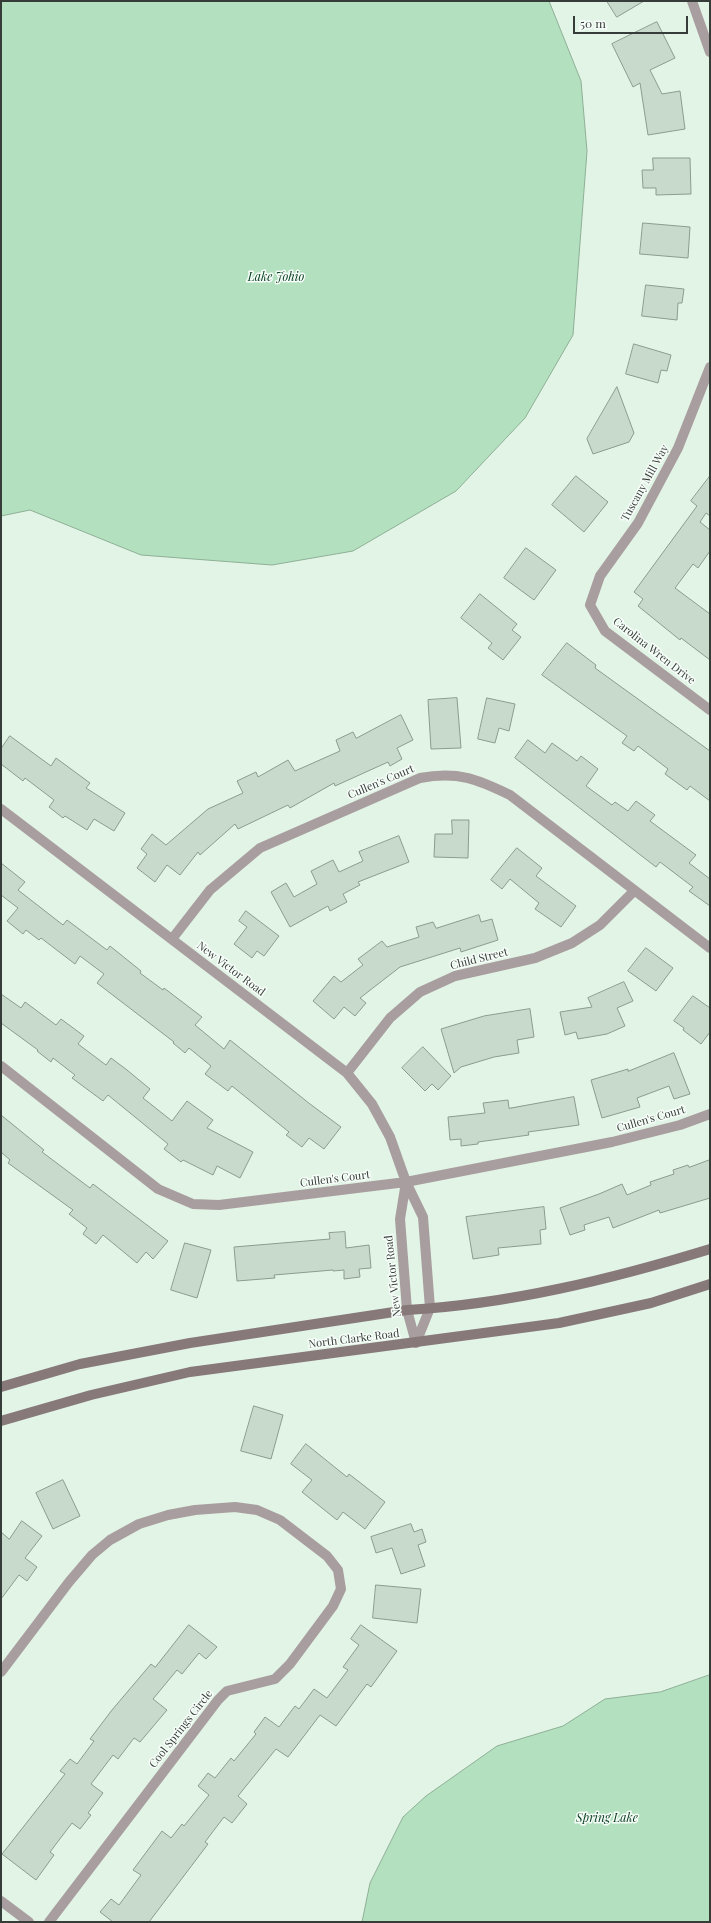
<!DOCTYPE html>
<style>
body{margin:0}
#map{position:relative;width:711px;height:1923px;overflow:hidden;background:#e2f4e6;font-family:"Playfair Display",serif}
canvas{display:block}
.frame{position:absolute;inset:0;border:2px solid #363d38;pointer-events:none}
.scale{position:absolute;left:573px;top:16px;width:115px;height:18px;box-sizing:border-box;border:2px solid #363d38;border-top:0;padding-left:5px;font-size:12px;line-height:14px;white-space:nowrap;color:#363d38;-webkit-text-stroke:3px #f7fef9;paint-order:stroke}
</style>
<div id="map">
<canvas width="711" height="1923"></canvas>
<div class="frame"></div>
<div class="scale">50 m</div>
</div>
<script>
const c = document.querySelector('canvas').getContext('2d');
c.lineJoin = 'round';
function fillPath(path, color) {
  c.fillStyle = color;
  c.fill(path, 'evenodd');
}
function stroke(path, color, width, dash) {
  c.strokeStyle = color;
  c.lineWidth = width;
  c.lineCap = dash ? 'butt' : 'round';
  c.setLineDash(dash || []);
  c.stroke(path);
}
function drawText(font, color, halo, rows, align = 'center') {
  c.font = font + ' "Playfair Display",serif';
  c.lineWidth = 3;
  c.setLineDash([]);
  c.textBaseline = 'middle';
  c.strokeStyle = halo;
  c.fillStyle = color;
  for (const [text, x, y, turn = 0] of rows) {
    c.save();
    c.translate(x, y);
    c.rotate((+turn || 0) * Math.PI / 180);
    c.textAlign = isNaN(turn) ? turn : align;
    if (halo) c.strokeText(text, 0, 0);
    c.fillText(text, 0, 0);
    c.restore();
  }
}
const water = new Path2D(`
 M 1,1 L 549,1 L 581,81 L 587,151 L 573,335 L 525,418 L 456,491 L 353,551 L 272,565 L 141,555 L 30,510 L 1,516 Z
 M 710,1675 L 710,1922 L 362,1922 L 370,1883 L 403,1817 L 426,1796 L 497,1746 L 563,1726 L 605,1699 L 660,1692 Z`);
const building = new Path2D(`
 M 607,1 L 644,1 L 617,17 Z
 M 657,22 L 675,58 L 650,70 L 662,94 L 680,91 L 685,129 L 648,135 L 640,83 L 633,87 L 612,44 Z
 M 653,158 L 690,158 L 691,194 L 656,195 L 656,188 L 643,188 L 642,170 L 653,170 Z
 M 643,223 L 690,227 L 688,258 L 640,254 Z
 M 646,285 L 684,289 L 682,303 L 678,303 L 677,320 L 642,316 Z
 M 634,344 L 671,355 L 667,371 L 661,370 L 658,383 L 626,374 Z
 M 617,387 L 634,433 L 629,442 L 593,454 L 587,439 Z
 M 576,476 L 608,502 L 584,532 L 552,505 Z
 M 710,476 L 710,516 L 706,513 L 700,522 L 710,530 L 710,551 L 698,568 L 693,564 L 675,588 L 710,614 L 710,660 L 681,638 L 680,640 L 638,606 L 643,599 L 634,592 L 697,506 L 691,501 Z
 M 526,548 L 556,570 L 534,600 L 504,578 Z
 M 480,594 L 517,624 L 512,630 L 521,637 L 503,660 L 488,648 L 492,643 L 461,618 Z
 M 567,643 L 596,665 L 595,668 L 710,751 L 710,801 L 690,786 L 687,790 L 665,774 L 668,769 L 638,746 L 634,751 L 622,743 L 627,736 L 542,675 Z
 M 457,698 L 461,748 L 431,749 L 428,700 Z
 M 487,698 L 515,704 L 509,731 L 499,728 L 495,743 L 478,739 Z
 M 401,715 L 413,740 L 397,748 L 402,759 L 390,766 L 388,762 L 335,786 L 334,783 L 290,808 L 288,805 L 238,829 L 235,824 L 200,855 L 198,852 L 180,875 L 167,865 L 155,882 L 137,868 L 147,854 L 141,849 L 152,834 L 166,845 L 208,809 L 243,793 L 237,781 L 256,772 L 258,777 L 288,760 L 295,771 L 340,751 L 336,740 L 353,732 L 356,738 Z
 M 10,736 L 51,766 L 56,758 L 90,783 L 86,788 L 125,813 L 114,831 L 94,819 L 87,830 L 65,816 L 63,818 L 49,807 L 54,800 L 25,778 L 23,781 L 1,764 L 1,749 Z
 M 528,740 L 545,753 L 552,743 L 577,761 L 581,756 L 598,769 L 586,786 L 612,805 L 615,802 L 628,811 L 636,801 L 655,815 L 650,821 L 696,855 L 689,863 L 710,879 L 710,906 L 689,891 L 693,887 L 660,862 L 656,867 L 515,758 Z
 M 452,820 L 469,820 L 468,858 L 434,857 L 435,834 L 452,834 Z
 M 399,836 L 409,862 L 358,882 L 360,885 L 343,894 L 347,902 L 330,911 L 328,906 L 290,927 L 271,892 L 286,883 L 294,897 L 317,884 L 311,871 L 333,860 L 339,872 L 363,861 L 359,852 Z
 M 517,848 L 542,868 L 536,876 L 576,906 L 561,927 L 535,909 L 539,903 L 510,879 L 502,889 L 491,880 Z
 M 1,863 L 25,882 L 18,890 L 63,925 L 67,920 L 107,950 L 110,946 L 141,971 L 140,973 L 163,990 L 164,988 L 202,1017 L 195,1025 L 224,1049 L 230,1040 L 310,1104 L 341,1127 L 324,1149 L 309,1138 L 302,1147 L 286,1135 L 289,1132 L 232,1086 L 228,1091 L 205,1074 L 211,1066 L 189,1048 L 185,1053 L 173,1043 L 174,1042 L 97,983 L 104,974 L 80,956 L 75,964 L 41,938 L 39,940 L 26,930 L 23,934 L 7,921 L 18,908 L 1,895 Z
 M 246,911 L 279,936 L 264,956 L 257,951 L 252,958 L 234,944 L 247,927 L 239,921 Z
 M 479,915 L 481,922 L 492,919 L 498,940 L 461,952 L 460,948 L 400,967 L 360,998 L 366,1003 L 355,1016 L 344,1007 L 334,1019 L 313,1001 L 334,976 L 341,982 L 363,965 L 358,959 L 382,941 L 387,947 L 419,937 L 416,927 L 433,922 L 436,928 Z
 M 646,948 L 673,968 L 656,991 L 628,971 Z
 M 624,982 L 633,1001 L 617,1008 L 625,1026 L 607,1034 L 578,1039 L 576,1032 L 565,1035 L 560,1012 L 592,1007 L 588,998 Z
 M 1,994 L 21,1008 L 25,1002 L 56,1025 L 61,1019 L 84,1036 L 78,1044 L 106,1065 L 111,1058 L 127,1070 L 150,1089 L 143,1098 L 172,1121 L 187,1101 L 213,1120 L 207,1128 L 253,1152 L 240,1178 L 217,1166 L 213,1175 L 183,1160 L 181,1162 L 164,1149 L 168,1144 L 108,1095 L 103,1101 L 72,1078 L 75,1075 L 53,1058 L 51,1062 L 37,1051 L 38,1050 L 1,1023 Z
 M 693,996 L 710,1008 L 710,1032 L 701,1044 L 683,1030 L 684,1028 L 674,1021 Z
 M 530,1009 L 534,1037 L 517,1040 L 519,1053 L 494,1057 L 461,1067 L 454,1073 L 441,1029 L 484,1016 Z
 M 423,1047 L 451,1076 L 438,1090 L 432,1084 L 425,1091 L 402,1068 Z
 M 674,1053 L 690,1094 L 674,1099 L 669,1086 L 637,1098 L 640,1107 L 602,1118 L 591,1080 L 628,1069 L 628,1071 Z
 M 574,1097 L 579,1125 L 528,1132 L 529,1135 L 478,1142 L 478,1144 L 461,1146 L 461,1139 L 450,1140 L 448,1117 L 485,1113 L 483,1103 L 508,1100 L 509,1108 Z
 M 1,1115 L 44,1150 L 42,1152 L 90,1188 L 93,1184 L 168,1241 L 153,1259 L 146,1252 L 137,1263 L 103,1235 L 96,1244 L 83,1234 L 87,1228 L 69,1214 L 73,1210 L 8,1163 L 10,1160 L 1,1152 Z
 M 710,1160 L 710,1198 L 660,1213 L 659,1210 L 613,1228 L 609,1217 L 584,1225 L 585,1230 L 570,1235 L 560,1208 L 599,1194 L 622,1184 L 627,1195 L 651,1185 L 650,1182 L 674,1174 L 673,1170 L 688,1165 L 689,1167 Z
 M 544,1207 L 546,1229 L 540,1230 L 541,1244 L 498,1248 L 499,1255 L 473,1259 L 466,1217 Z
 M 345,1232 L 346,1248 L 369,1245 L 371,1268 L 359,1269 L 360,1277 L 344,1279 L 344,1270 L 333,1271 L 333,1270 L 274,1275 L 275,1278 L 237,1281 L 234,1247 L 330,1239 L 329,1233 Z
 M 185,1243 L 211,1250 L 197,1298 L 171,1290 Z
 M 254,1406 L 283,1415 L 271,1459 L 241,1451 Z
 M 306,1444 L 347,1477 L 349,1474 L 385,1502 L 365,1529 L 343,1512 L 337,1520 L 302,1492 L 312,1480 L 291,1464 Z
 M 63,1480 L 80,1516 L 53,1529 L 36,1493 Z
 M 22,1521 L 42,1536 L 25,1558 L 37,1567 L 27,1581 L 19,1575 L 1,1599 L 1,1532 L 9,1539 Z
 M 411,1524 L 414,1532 L 422,1529 L 426,1542 L 418,1545 L 425,1566 L 401,1574 L 392,1548 L 376,1553 L 371,1537 Z
 M 376,1585 L 421,1589 L 417,1623 L 373,1618 Z
 M 189,1625 L 217,1647 L 206,1659 L 199,1653 L 182,1674 L 177,1670 L 153,1699 L 167,1710 L 140,1742 L 134,1738 L 118,1759 L 113,1755 L 91,1784 L 103,1793 L 88,1813 L 91,1815 L 80,1829 L 72,1823 L 50,1852 L 54,1855 L 36,1880 L 2,1854 L 65,1774 L 60,1771 L 70,1759 L 77,1764 L 94,1741 L 90,1739 L 112,1710 L 151,1664 L 155,1667 Z
 M 361,1625 L 397,1651 L 371,1687 L 367,1684 L 336,1726 L 320,1715 L 288,1757 L 276,1749 L 238,1796 L 247,1804 L 232,1823 L 224,1817 L 205,1842 L 208,1844 L 149,1922 L 113,1922 L 100,1912 L 111,1899 L 119,1905 L 141,1875 L 133,1870 L 162,1831 L 171,1838 L 182,1824 L 184,1826 L 209,1795 L 198,1786 L 208,1773 L 215,1778 L 231,1758 L 234,1761 L 256,1734 L 254,1732 L 265,1717 L 279,1727 L 295,1706 L 299,1709 L 314,1689 L 327,1698 L 348,1670 L 343,1667 L 359,1645 L 351,1639 Z`);
const street = new Path2D(`
 M 692,1 L 710,52
 M 710,367 L 678,448 L 638,523 L 600,576 L 590,605 L 605,631 L 710,710
 M 1,809 L 347,1073 L 372,1104 L 390,1137 L 406,1182 L 423,1217 L 430,1308 L 416,1343
 M 172,939 L 210,890 L 260,848 L 420,778 C 458,771 477,779 510,795 L 710,948
 M 1,1066 L 158,1189 L 193,1204 L 219,1205 L 406,1182 L 612,1142 L 680,1125 L 710,1114
 M 347,1073 L 390,1018 L 420,992 L 455,976 L 535,958 L 572,943 L 600,925 L 634,891
 M 406,1182 L 400,1219 L 407,1310 L 416,1343
 M 1,1672 L 69,1582 L 92,1555 L 110,1540 L 139,1524 L 168,1515 L 195,1510 L 235,1507 L 257,1510 L 280,1520 L 327,1556 L 338,1570 L 341,1589 L 333,1606 L 310,1637 L 290,1664 L 275,1679 L 227,1691 L 218,1700 L 49,1922
 M 1,1901 L 29,1922`);
const secondary = new Path2D(`
 M 1,1387 L 80,1364 L 190,1343 L 407,1310 C 510,1304 612,1279 710,1249
 M 1,1421 L 91,1395 L 190,1372 L 559,1323 L 651,1303 L 710,1284`);
const streetNames = [
 ["Tuscany Mill Way",645,483,-61],
 ["Carolina Wren Drive",654,651,38],
 ["Cullen's Court",381,782,-23],
 ["Child Street",479,959,-14],
 ["New Victor Road",231,969,37],
 ["Cullen's Court",651,1119,-16],
 ["Cullen's Court",335,1179,-7],
 ["New Victor Road",393,1276,-96],
 ["North Clarke Road",354,1339,-7],
 ["Cool Springs Circle",181,1729,-52]
];
const waterNames = [
 ["Lake Johio",276,277],
 ["Spring Lake",607,1818]
];
fillPath(water, '#b3e0be');
stroke(water, '#8eaf96', 1);
fillPath(building, '#c8dacc');
stroke(building, '#8b9c8f', 1);
stroke(street, '#a99e9f', 10);
stroke(secondary, '#877879', 10);
drawText('11px', '#363d38', '#f7fef9', streetNames);
drawText('italic 12px', '#01391a', '#f7fef9', waterNames);
</script>
